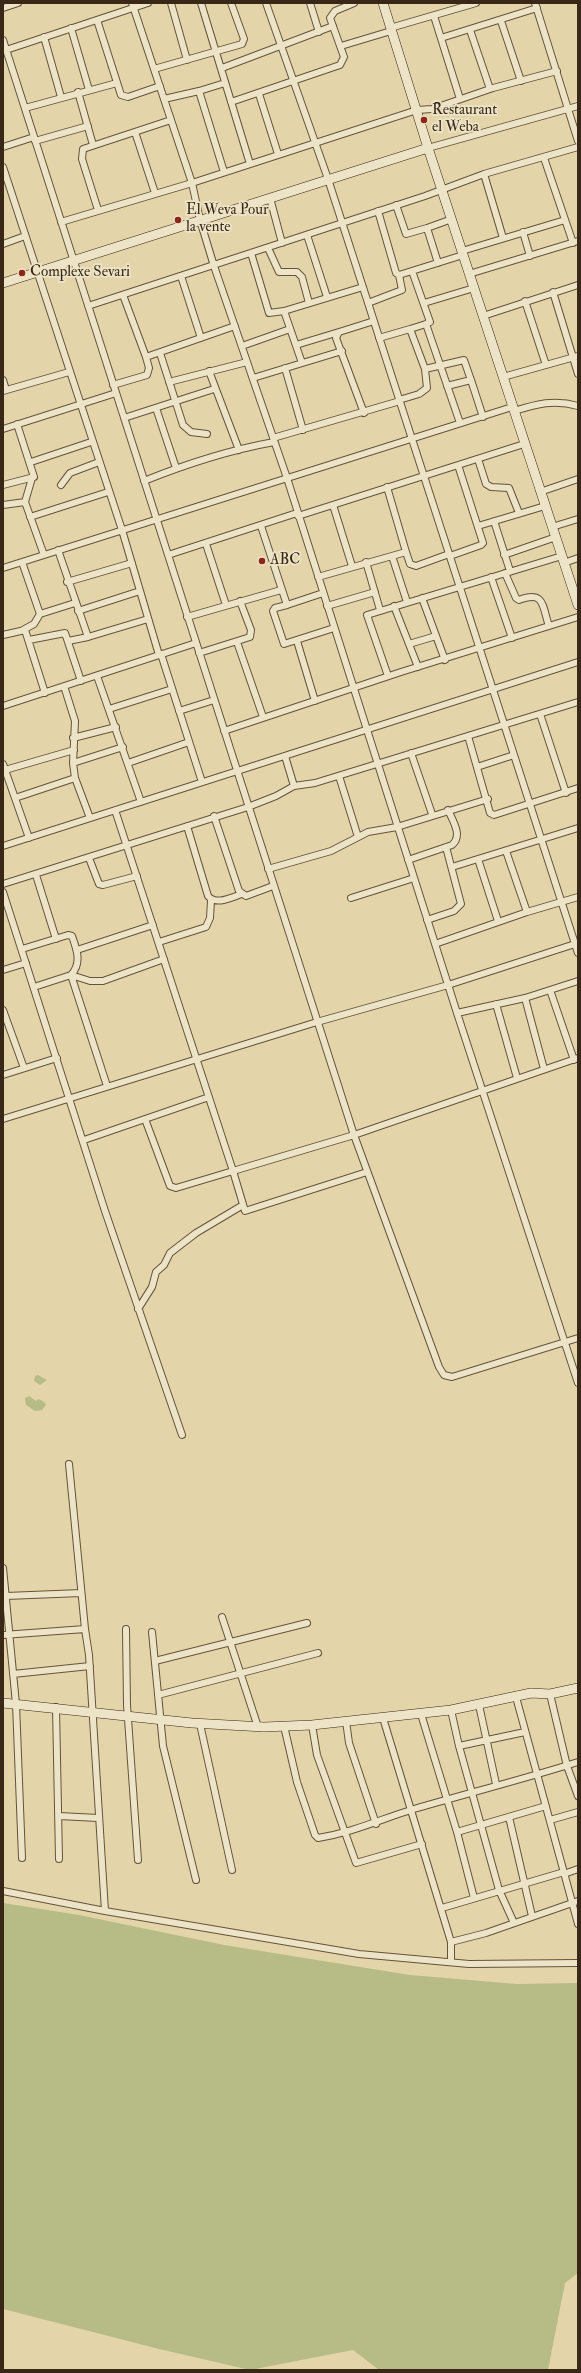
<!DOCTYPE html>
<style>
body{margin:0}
#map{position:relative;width:581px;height:2373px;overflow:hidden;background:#e3d5a9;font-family:"IM FELL Double Pica",serif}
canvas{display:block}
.frame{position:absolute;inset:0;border:4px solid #392817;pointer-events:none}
</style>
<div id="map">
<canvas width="581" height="2373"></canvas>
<div class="frame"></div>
</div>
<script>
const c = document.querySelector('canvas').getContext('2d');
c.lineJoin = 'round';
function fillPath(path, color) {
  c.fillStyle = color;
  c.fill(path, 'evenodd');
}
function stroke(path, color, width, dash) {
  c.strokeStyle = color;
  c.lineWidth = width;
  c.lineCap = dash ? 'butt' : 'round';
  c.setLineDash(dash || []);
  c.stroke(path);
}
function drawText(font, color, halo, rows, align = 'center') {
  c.font = font + ' "IM FELL Double Pica",serif';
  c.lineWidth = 3.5;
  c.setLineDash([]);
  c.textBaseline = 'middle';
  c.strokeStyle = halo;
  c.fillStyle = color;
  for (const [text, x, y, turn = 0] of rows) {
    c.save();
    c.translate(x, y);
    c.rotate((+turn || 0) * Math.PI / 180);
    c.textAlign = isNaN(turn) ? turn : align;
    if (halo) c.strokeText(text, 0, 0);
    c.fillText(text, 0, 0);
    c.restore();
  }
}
const green = new Path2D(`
 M 38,1375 L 47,1380 L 40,1385 L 34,1381 L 35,1376 Z
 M 29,1396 L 36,1401 L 38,1399 L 43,1401 L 46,1405 L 42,1410 L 35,1411 L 26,1405 L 25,1398 Z
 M 3,1903 L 79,1915 L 224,1945 L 410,1975 L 517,1984 L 578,1983 L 578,2273 L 565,2283 L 548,2370 L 379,2370 L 353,2350 L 250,2370 L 159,2349 L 3,2309 Z`);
const street = new Path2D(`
 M 132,3 L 192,183 L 200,220 L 214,266 L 287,478 L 457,1013 L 578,1383
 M 171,3 L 187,60
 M 201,3 L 250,164
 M 266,3 L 328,179 L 578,953
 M 310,3 L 319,32
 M 535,3 L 578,141
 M 3,8 L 18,3
 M 434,16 L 460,99
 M 97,20 L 121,95 L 128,97 L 160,86
 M 501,21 L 521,81
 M 71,28 L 89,90
 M 390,28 L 476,3
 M 470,30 L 490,89
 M 44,37 L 61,97
 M 441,38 L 537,8
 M 3,40 L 354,1135 L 439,1367 L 444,1375 L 452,1377 L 578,1338
 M 341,46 L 391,31
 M 6,50 L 148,3
 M 222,68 L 333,26
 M 154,69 L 242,44 L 244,39 L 231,3
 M 78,92 L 93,145
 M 259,94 L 278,154
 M 164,99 L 199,91
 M 231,102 L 340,65 L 344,57 L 330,18 L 335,11 L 354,3
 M 25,108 L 117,83
 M 135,132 L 155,193
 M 35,141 L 88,126
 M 3,147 L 34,137
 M 428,148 L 578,106
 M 544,158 L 573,243
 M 3,167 L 122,530 L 159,655
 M 224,172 L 199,91 L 225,83
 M 484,174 L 503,238
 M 270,198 L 282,243
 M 396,205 L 406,234 L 427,228 L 438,263
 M 98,210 L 82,159 L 83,149 L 171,120
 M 378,211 L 396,273 L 399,275
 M 61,222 L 192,183 L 417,110 L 432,109 L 493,88 L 557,71
 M 427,228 L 452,219
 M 523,232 L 530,256
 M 307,235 L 327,297
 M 3,244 L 25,236
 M 268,248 L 279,272 L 297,272 L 302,277 L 309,303
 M 462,251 L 565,220
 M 251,253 L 269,313 L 284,311 L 302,363
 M 412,271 L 430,322 L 426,324 L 460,423
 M 469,274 L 578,241
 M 181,276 L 201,338
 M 553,292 L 578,374
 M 123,295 L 146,357 L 235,326
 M 525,301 L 546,365
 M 368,303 L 402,290 L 399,275 L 463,255
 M 424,303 L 474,288
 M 88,306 L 425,196 L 484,174 L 578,147
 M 284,311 L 363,287
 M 483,316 L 578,285
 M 410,329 L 426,324
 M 379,338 L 410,329 L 425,369 L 427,388 L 419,394 L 399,400
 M 296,345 L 339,332
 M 242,346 L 290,329
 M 160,353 L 183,425 L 191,432 L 207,434
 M 285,368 L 303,430
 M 425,369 L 464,360 L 471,380 L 447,386
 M 209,371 L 239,450
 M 503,377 L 578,356
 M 253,378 L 342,351
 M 3,380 L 6,390
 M 471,380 L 483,417
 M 169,382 L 247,362
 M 113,385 L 147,375 L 149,368 L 146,357
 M 3,391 L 69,372
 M 156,408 L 176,468
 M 514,411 C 537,404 554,399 578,406
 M 364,413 L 336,338 L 339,332 L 374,321
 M 124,418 L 214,389
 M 3,429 L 116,393
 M 273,438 L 400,401
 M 478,459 L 486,484 L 491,487 L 509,488 L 519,513
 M 31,462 L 91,442
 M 32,478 L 25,502 L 44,555
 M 144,481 C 186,464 230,450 274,442
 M 3,485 L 34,477 L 17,424
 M 61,485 L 70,473 L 99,462
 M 540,492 L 578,479
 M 3,505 L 25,502
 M 333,505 L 352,566
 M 298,516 L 524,444
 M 30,517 L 108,492
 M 494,521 L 510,571
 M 261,526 L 287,605 L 323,593
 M 478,526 L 545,506
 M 552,527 L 578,519
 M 206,544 L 226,605
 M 58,550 L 88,637 L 148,619
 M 406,552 L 410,564 L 416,566 L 449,554
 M 168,555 L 297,513
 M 504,555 L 556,537
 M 392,556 L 407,602
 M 450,556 L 481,545 L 483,543 L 458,465
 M 22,562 L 40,614 L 34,624 L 23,630
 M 366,562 L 380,610
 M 564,563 L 578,558
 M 3,568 L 512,407
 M 505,573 L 516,598 L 519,600 C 545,590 542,606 549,626
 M 318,577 L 406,552 L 387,487
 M 491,577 L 512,638
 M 67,582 L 132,563
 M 422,598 L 445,660
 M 287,605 L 275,608 L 273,611 L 284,644 L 334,628
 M 327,606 L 375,592
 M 394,606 L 418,667
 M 78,611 L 140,591
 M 40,614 L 75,603
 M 187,617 L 281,590
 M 3,635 L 25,630 L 45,693
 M 29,640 L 65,633 L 81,681
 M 68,641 L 88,637
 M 297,641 L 315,701
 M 237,642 L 263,717
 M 409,644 L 436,636
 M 199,653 L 250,637 L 251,630 L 240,601
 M 161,654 L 202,782
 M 97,676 L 141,802
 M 388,676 L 367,615 L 562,556
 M 64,686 L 75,721 L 73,763 L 75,778 L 90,818
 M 3,706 L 196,643
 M 109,709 L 172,689
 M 179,711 L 214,700
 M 540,714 L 566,793
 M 224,731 L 401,672 L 578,617
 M 468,736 L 490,813 L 494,815 L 578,788
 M 73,738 L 116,727
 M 411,753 L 432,814
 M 285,756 L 294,786 L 315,783 L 578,702
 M 73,763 L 123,747
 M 128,763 L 189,742
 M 3,764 L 29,838
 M 477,767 L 514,755
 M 5,770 L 74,750
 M 339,776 L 358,837
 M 15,798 L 75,778
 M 115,810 L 233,1171 L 354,1135 L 578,1058
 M 214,816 L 239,891 L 246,896 L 273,886
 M 187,826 L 208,896 C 216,906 232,897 242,894
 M 3,846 L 578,662
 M 506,851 L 527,912
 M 89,858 L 99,884 L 103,885 L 137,876
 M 478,859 L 498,921
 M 408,860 L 452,845 C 463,836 453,821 448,810
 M 452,867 L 578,828
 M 268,869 L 331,851 L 368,832 L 397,827 L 488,799
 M 36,875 L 56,939
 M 3,884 L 248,807 L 276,796 L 294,786
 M 3,892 L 105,1211 L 182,1435
 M 351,898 L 414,878
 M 427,920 L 454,911 L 461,904 L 446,847
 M 159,942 L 206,927 L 210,918 L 211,900
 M 435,944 L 527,912 L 578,897
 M 22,949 L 68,935 L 72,936 C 77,950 82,963 71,975 L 107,1086
 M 77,950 L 153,925
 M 3,970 L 26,963
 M 34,987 L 71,975 L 90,981 L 103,981 L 164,959
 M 550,990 L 574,1060
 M 525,998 L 544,1069
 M 496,1004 L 517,1078
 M 3,1010 L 24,1068
 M 457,1013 L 525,998 L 578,981
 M 3,1075 L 57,1058
 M 3,1119 L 317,1022 L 448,985 L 578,943
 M 145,1119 L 170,1186 L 176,1188 L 233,1171 L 245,1211 L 367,1172
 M 84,1140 L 209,1097
 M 138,1309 L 152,1287 L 156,1272 L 164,1265 L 170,1253 L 196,1233 L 243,1205
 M 69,1464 L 85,1629
 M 3,1568 L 16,1704 L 22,1858
 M 6,1596 L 81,1593
 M 222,1617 L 258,1727
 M 126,1629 L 127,1705 L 138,1860
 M 152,1632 L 163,1746 L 196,1880
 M 3,1635 L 85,1629 L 89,1655 L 105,1911
 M 155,1661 L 307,1623
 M 13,1674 L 90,1666
 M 550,1694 L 567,1766 L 578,1796
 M 158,1695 L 318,1653
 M 516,1697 L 578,1924
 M 479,1705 L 496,1784
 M 56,1707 L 59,1859
 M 451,1710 L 459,1746 L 499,1890 L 514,1923
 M 421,1714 L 457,1832 L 546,1806
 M 383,1718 L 451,1942 L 486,1933 L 578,1901
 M 346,1721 L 349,1743 L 376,1824
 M 200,1724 L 232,1870
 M 312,1725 L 317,1755 L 356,1863 L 422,1844
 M 284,1726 L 297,1782 L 315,1835 L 318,1838 C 354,1832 381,1819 414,1809 C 469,1793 524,1779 578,1762
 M 459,1746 L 525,1732
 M 59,1816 L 98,1818
 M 509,1817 L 532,1916
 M 550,1820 L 578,1812
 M 457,1832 L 474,1898
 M 564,1874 L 578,1869
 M 3,1891 L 105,1911 L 359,1954 L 469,1964 L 578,1963
 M 442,1908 L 564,1872
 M 451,1962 L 451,1942`);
const secondary = new Path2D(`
 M 383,3 L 428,148 L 578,605
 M 3,283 L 428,148
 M 3,1703 L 192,1723 L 264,1727 L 312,1725 L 451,1710 L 531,1693 L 550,1694 L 578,1688`);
const markers = [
 [424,120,4,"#8f2418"],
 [178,220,4,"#8f2418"],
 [22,273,4,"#8f2418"],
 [262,561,4,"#8f2418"]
];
const poiNames = [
 ["Restaurant",432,111],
 ["el Weba",432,128],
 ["El Weva Pour",186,211],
 ["la vente",186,228],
 ["Complexe Sevari",30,273],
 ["ABC",270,561]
];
fillPath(green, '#b7bc86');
stroke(street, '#64533c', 8);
stroke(secondary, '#392817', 10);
stroke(street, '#ede4c7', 6);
stroke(secondary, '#ede4c7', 9);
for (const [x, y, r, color] of markers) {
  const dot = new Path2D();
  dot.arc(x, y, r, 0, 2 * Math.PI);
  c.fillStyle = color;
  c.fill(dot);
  stroke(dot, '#ede4c7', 1.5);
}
drawText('15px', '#392817', '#ede4c7', poiNames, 'left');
</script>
